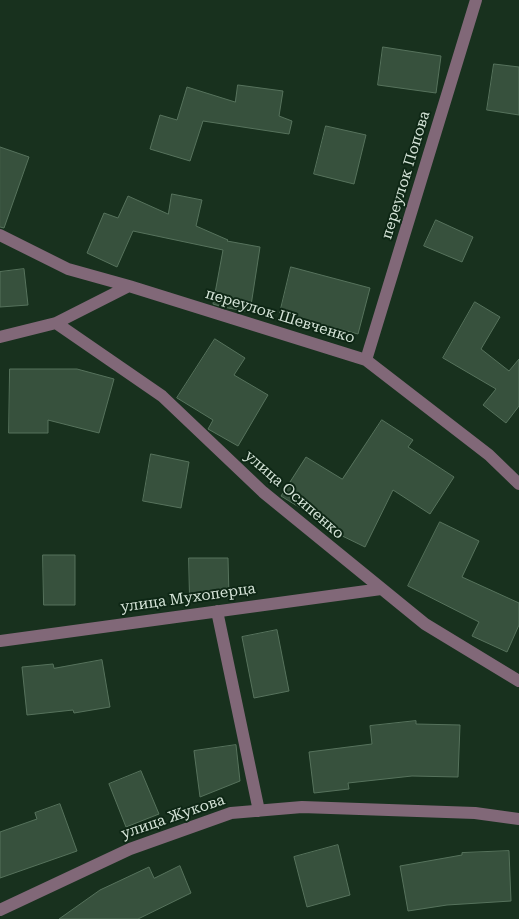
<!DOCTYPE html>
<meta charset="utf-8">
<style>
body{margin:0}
canvas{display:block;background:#18311e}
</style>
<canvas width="519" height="919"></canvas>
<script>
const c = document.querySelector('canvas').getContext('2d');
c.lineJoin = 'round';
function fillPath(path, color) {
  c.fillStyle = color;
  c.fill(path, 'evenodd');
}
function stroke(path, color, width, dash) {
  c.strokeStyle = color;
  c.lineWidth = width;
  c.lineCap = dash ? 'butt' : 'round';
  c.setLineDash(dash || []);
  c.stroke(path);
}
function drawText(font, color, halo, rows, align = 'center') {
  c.font = font + ' "Roboto Serif",serif';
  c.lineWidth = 4;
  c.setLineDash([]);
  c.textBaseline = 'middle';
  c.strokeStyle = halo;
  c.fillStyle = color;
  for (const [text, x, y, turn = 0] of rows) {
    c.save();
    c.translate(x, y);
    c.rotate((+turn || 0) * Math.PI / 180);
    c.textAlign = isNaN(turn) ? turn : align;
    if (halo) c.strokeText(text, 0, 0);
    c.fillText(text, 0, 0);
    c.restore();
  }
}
const building = new Path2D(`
 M 383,47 L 441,56 L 436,93 L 378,85 Z
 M 494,64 L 519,67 L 519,115 L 487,110 Z
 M 238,85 L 283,91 L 279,116 L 292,121 L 289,134 L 203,121 L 190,161 L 150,149 L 160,115 L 177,120 L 187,87 L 235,102 Z
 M 326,126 L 366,135 L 354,184 L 314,174 Z
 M 0,147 L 29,157 L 4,228 L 0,227 Z
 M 172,194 L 202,200 L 196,226 L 228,240 L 227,241 L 260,247 L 250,312 L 223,307 L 213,304 L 223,250 L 133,231 L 117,267 L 87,253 L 104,213 L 118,218 L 128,196 L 168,214 Z
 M 436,220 L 473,237 L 462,262 L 424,246 Z
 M 291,267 L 370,288 L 358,334 L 280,313 Z
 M 24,269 L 28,305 L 0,307 L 0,272 Z
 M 475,302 L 500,317 L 481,349 L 509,371 L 519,359 L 519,406 L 506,423 L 483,405 L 496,389 L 443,358 Z
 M 215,339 L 245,358 L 234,375 L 268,395 L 238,446 L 208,429 L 213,420 L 177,398 Z
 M 10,369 L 77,369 L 114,379 L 99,433 L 48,420 L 48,433 L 9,433 Z
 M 382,420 L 413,440 L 408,447 L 454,477 L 430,514 L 393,490 L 365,547 L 332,531 L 333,528 L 281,496 L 306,457 L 342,479 Z
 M 151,454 L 189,462 L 181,508 L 143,501 Z
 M 440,522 L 479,541 L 462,577 L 519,603 L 519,625 L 507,652 L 472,636 L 479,622 L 408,586 Z
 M 43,555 L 75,555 L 75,605 L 44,605 Z
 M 189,558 L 228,558 L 229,598 L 190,599 Z
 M 277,630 L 289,691 L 254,698 L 242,637 Z
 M 102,660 L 110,707 L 74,713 L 73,710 L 27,715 L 22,667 L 53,664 L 54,668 Z
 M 416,721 L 416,724 L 460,725 L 458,777 L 412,776 L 348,783 L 349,789 L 314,793 L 309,752 L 372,744 L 370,726 Z
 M 236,745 L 240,781 L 200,797 L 194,751 Z
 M 141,771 L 159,814 L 126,827 L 109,784 Z
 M 60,804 L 77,851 L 0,878 L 0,832 L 37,819 L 35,813 Z
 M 338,845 L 350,895 L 307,907 L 294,857 Z
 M 509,851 L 511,901 L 447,905 L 408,911 L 400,866 L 462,855 L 462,853 Z
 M 180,866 L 191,893 L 138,919 L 59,919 L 100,890 L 149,867 L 154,878 Z`);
const minor = new Path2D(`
 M 0,235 L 68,269 L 129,286 L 366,360 L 489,455 L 519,484
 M 56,323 L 162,396 L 263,492 L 425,624 L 519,681
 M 0,337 L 56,323 L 129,286
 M 366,360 L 476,0
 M 217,611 L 259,811
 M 0,641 L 381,589
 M 0,910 L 130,849 L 231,813 L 302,807 L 475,813 L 519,819`);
const streetNames = [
 ["переулок Попова",406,175,-73],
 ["переулок Шевченко",280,316,17],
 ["улица Осипенко",294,495,41],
 ["улица Мухоперца",188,598,-8],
 ["улица Жукова",173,817,-19]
];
fillPath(building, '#37513d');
stroke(building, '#56725c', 1);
stroke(minor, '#816878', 12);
drawText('15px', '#d4e3d7', '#0e2715', streetNames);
</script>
